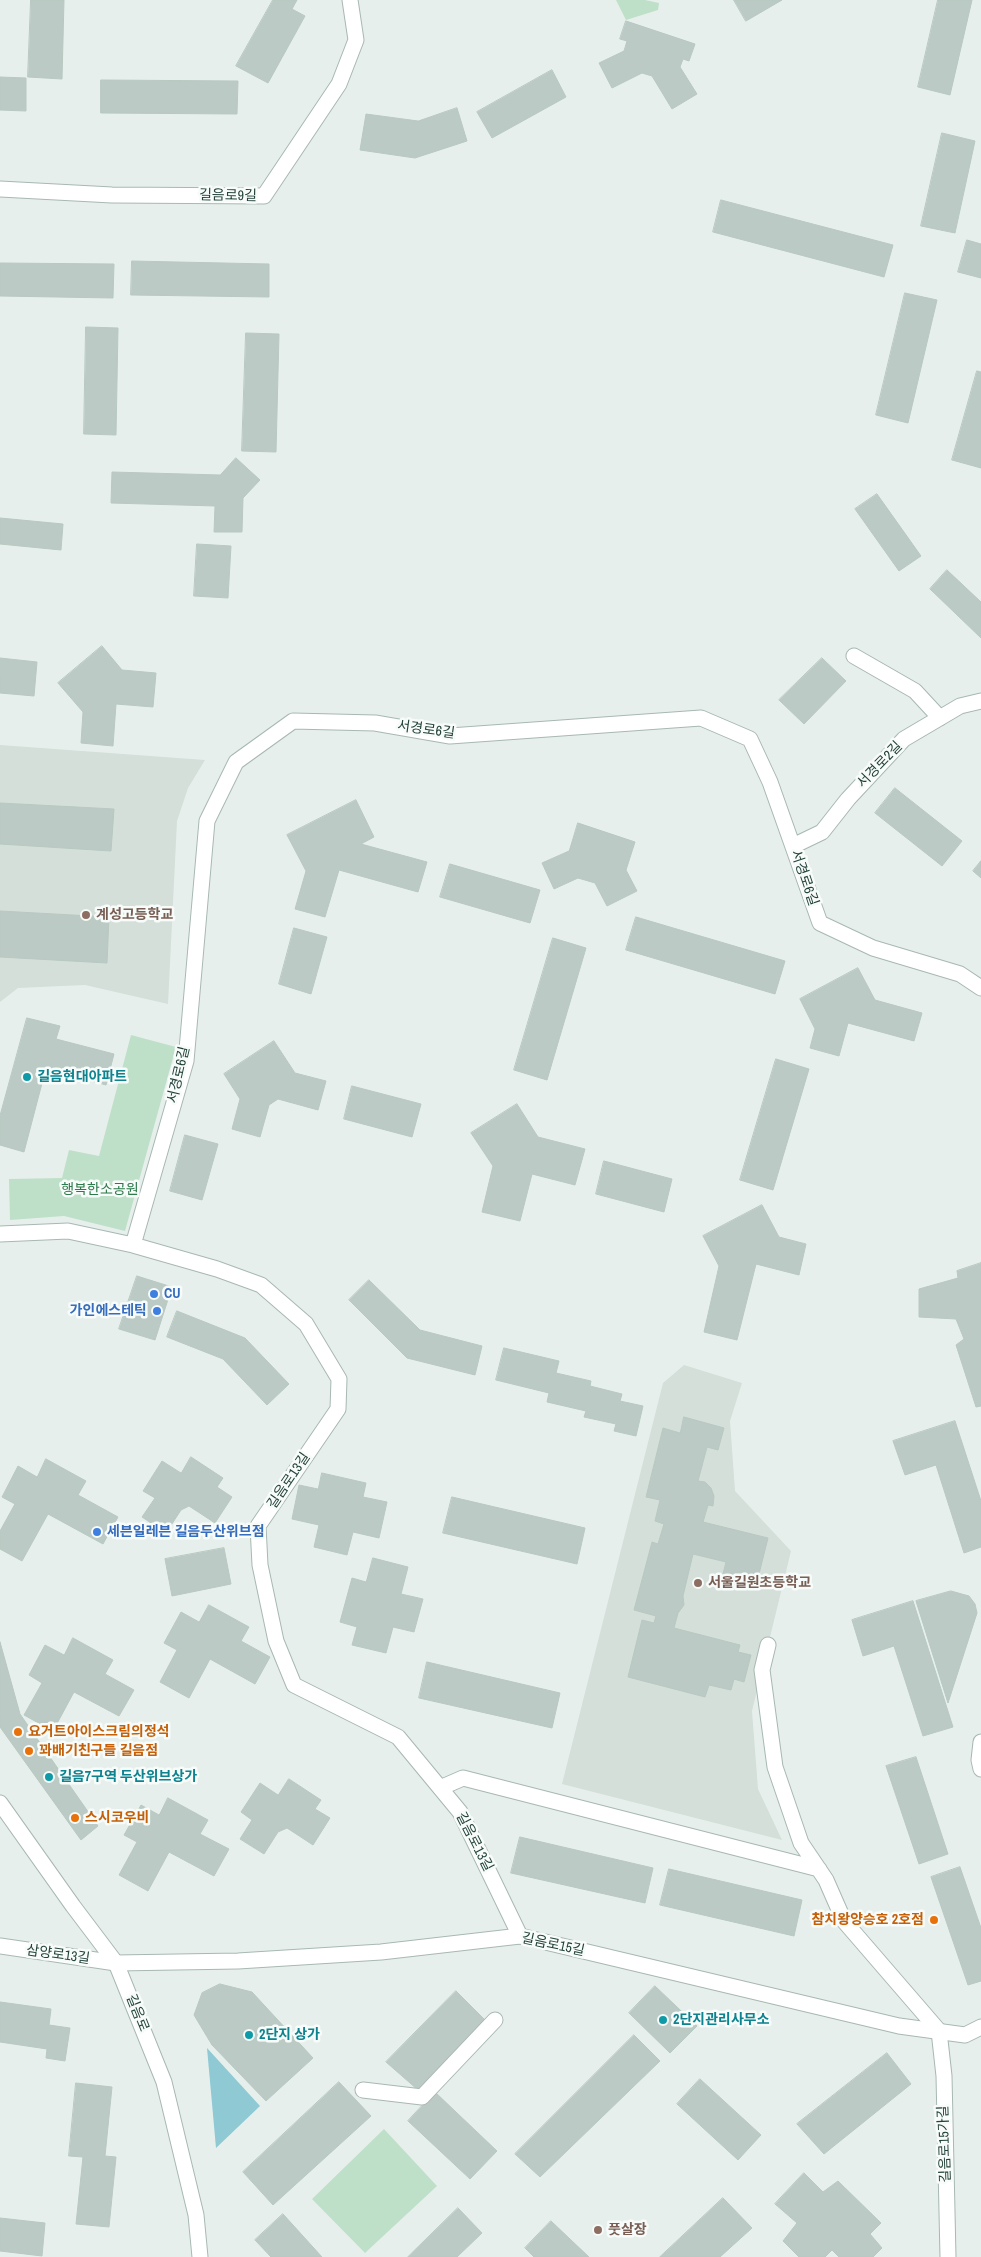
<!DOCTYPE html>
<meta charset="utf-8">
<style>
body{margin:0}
canvas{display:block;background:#e6efeb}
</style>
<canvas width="981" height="2257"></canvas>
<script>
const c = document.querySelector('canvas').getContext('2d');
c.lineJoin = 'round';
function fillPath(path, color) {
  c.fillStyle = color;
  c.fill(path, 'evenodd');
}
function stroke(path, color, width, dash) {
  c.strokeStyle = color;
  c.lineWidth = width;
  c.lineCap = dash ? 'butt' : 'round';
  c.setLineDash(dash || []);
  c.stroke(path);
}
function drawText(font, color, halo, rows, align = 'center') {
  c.font = font + ' "Archivo Narrow","Noto Sans KR",sans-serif';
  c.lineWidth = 5;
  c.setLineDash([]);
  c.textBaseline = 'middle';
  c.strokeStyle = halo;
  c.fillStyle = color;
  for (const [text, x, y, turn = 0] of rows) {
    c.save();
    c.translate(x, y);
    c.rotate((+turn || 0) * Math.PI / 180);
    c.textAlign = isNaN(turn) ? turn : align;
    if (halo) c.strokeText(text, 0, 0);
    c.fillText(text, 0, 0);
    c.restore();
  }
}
const built = new Path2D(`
 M 0,745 L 205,760 L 188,788 L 177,821 L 168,1004 L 85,985 L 18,988 L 0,1002 Z
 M 684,1365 L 742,1383 L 730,1421 L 735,1491 L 791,1551 L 752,1711 L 758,1789 L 782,1840 L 562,1784 L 663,1383 Z`);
const green = new Path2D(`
 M 616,0 L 645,0 L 659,3 L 658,10 L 626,20 Z
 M 131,1035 L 176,1047 L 125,1231 L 64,1216 L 10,1220 L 9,1179 L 62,1178 L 69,1150 L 99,1156 Z
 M 384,2129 L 437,2186 L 365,2253 L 312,2199 Z`);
const water = new Path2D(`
 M 207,2048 L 260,2106 L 216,2148 Z`);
const building = new Path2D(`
 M 31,0 L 64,0 L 62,79 L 28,77 Z
 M 273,0 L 297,0 L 292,9 L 305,16 L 268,83 L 236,66 Z
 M 734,0 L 782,0 L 746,21 Z
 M 938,0 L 972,0 L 950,95 L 918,87 Z
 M 626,21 L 695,44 L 689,61 L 683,59 L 680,67 L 697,94 L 672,109 L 652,76 L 642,73 L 612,88 L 599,63 L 624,51 L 627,41 L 620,39 Z
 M 552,70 L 566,97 L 492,138 L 477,112 Z
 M 0,77 L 26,78 L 26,111 L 0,110 Z
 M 101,80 L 238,81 L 237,114 L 101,113 Z
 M 457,108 L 467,141 L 415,158 L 360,150 L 366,114 L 418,121 Z
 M 942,133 L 975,141 L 955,233 L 921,226 Z
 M 721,200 L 893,245 L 884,277 L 713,232 Z
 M 967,240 L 981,244 L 981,278 L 958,272 Z
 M 132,261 L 269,264 L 269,297 L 131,295 Z
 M 0,263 L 114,264 L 113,298 L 0,296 Z
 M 905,293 L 937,300 L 908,423 L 876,415 Z
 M 86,327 L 118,328 L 116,435 L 84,434 Z
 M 246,333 L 279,334 L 276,452 L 242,451 Z
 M 977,371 L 981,372 L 981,468 L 952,460 Z
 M 236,458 L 260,480 L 243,498 L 242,532 L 214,532 L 215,506 L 111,503 L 112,472 L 220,475 Z
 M 877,494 L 921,556 L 899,571 L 855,509 Z
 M 0,518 L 63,524 L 61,550 L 0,544 Z
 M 197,544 L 231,546 L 228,598 L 194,596 Z
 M 947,570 L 981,602 L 981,638 L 930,589 Z
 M 102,646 L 122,670 L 156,673 L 153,707 L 116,704 L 113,746 L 81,743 L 83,712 L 58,683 Z
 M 0,658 L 37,662 L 34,696 L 0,693 Z
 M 822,658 L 846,681 L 804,724 L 779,700 Z
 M 895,788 L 962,841 L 942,866 L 875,813 Z
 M 356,800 L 374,837 L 361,844 L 427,862 L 418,892 L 339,870 L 325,917 L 295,909 L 306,871 L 287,835 Z
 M 0,803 L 114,809 L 111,851 L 0,844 Z
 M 578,823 L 635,842 L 626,870 L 637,891 L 607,906 L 595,883 L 578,878 L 554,889 L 542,863 L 569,851 Z
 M 981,861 L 981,878 L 973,871 Z
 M 450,864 L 540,890 L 530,923 L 440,897 Z
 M 0,911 L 109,917 L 107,963 L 0,957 Z
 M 636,917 L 785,961 L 775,994 L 626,950 Z
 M 294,928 L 327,937 L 311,994 L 279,984 Z
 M 553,938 L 586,948 L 547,1080 L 514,1070 Z
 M 858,968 L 875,1000 L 922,1013 L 914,1041 L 848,1023 L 839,1056 L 810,1048 L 815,1029 L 800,999 Z
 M 27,1018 L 60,1026 L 56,1039 L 114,1054 L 106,1085 L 46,1068 L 24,1152 L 0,1145 L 0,1116 Z
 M 274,1041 L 295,1073 L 326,1081 L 318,1110 L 278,1099 L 269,1105 L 260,1137 L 232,1129 L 240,1099 L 224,1074 Z
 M 776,1059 L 809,1069 L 773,1190 L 740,1180 Z
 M 352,1086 L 421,1104 L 412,1137 L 344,1119 Z
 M 517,1104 L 538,1137 L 585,1149 L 575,1185 L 532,1174 L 520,1221 L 482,1212 L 493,1166 L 471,1133 Z
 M 185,1135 L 218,1144 L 202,1200 L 170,1191 Z
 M 604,1161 L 672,1179 L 664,1212 L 596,1194 Z
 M 762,1205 L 779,1237 L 806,1244 L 799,1275 L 756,1264 L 737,1340 L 704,1332 L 719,1266 L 703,1236 Z
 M 981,1263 L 981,1406 L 976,1407 L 956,1345 L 964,1339 L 956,1319 L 919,1317 L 919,1289 L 958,1278 L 957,1271 Z
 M 137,1276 L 172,1287 L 155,1340 L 119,1329 Z
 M 369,1280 L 420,1330 L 482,1346 L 475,1375 L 407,1358 L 349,1300 Z
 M 177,1311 L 245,1338 L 289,1384 L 267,1405 L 223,1359 L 167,1337 Z
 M 504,1348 L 559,1361 L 556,1373 L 591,1381 L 590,1386 L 622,1394 L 620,1401 L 643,1406 L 636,1436 L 614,1431 L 616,1424 L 584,1417 L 586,1411 L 547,1402 L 549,1393 L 496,1380 Z
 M 684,1417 L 724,1428 L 718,1450 L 707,1447 L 698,1481 L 705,1482 L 711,1488 L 714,1496 L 713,1506 L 708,1505 L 703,1522 L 768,1538 L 757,1582 L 752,1581 L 751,1585 L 743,1586 L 727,1579 L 723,1574 L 726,1562 L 693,1554 L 683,1596 L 684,1605 L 678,1613 L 674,1628 L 740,1645 L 738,1652 L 751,1655 L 744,1682 L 734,1679 L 731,1690 L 709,1685 L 705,1697 L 628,1677 L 642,1620 L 654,1623 L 656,1616 L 634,1610 L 652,1542 L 658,1544 L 664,1524 L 655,1521 L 660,1500 L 646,1497 L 663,1428 L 680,1433 Z
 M 955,1421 L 981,1501 L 981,1547 L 964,1553 L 936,1465 L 905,1475 L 893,1441 Z
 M 191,1457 L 223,1478 L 217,1487 L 232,1497 L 215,1523 L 189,1506 L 181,1510 L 166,1533 L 142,1517 L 155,1498 L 143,1491 L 162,1461 L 181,1473 Z
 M 46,1459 L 86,1481 L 78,1495 L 118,1517 L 103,1544 L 48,1514 L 22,1561 L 0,1549 L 0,1531 L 15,1504 L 2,1497 L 18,1466 L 37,1477 Z
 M 322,1473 L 366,1483 L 363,1497 L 387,1502 L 379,1538 L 353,1532 L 347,1555 L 314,1547 L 319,1525 L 292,1519 L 299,1485 L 318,1489 Z
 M 452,1497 L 585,1528 L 577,1564 L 443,1533 Z
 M 224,1548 L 231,1584 L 172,1596 L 165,1559 Z
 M 373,1558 L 408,1567 L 401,1594 L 423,1599 L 414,1632 L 393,1627 L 386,1653 L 352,1645 L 357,1627 L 340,1622 L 352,1578 L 366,1582 Z
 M 951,1591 L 969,1596 L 975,1604 L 977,1613 L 948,1703 L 916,1601 Z
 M 913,1601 L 953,1727 L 923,1736 L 894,1646 L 863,1656 L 852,1620 Z
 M 209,1605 L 249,1627 L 241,1641 L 270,1657 L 255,1684 L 210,1659 L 189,1698 L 160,1682 L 177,1650 L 164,1643 L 181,1612 L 199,1622 Z
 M 73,1638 L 113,1660 L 105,1674 L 134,1690 L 119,1716 L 74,1692 L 53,1731 L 24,1715 L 42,1683 L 29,1675 L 45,1645 L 64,1655 Z
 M 0,1642 L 20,1714 L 98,1826 L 81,1840 L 0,1727 Z
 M 427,1662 L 560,1693 L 552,1728 L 419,1698 Z
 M 916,1757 L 948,1854 L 919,1864 L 886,1766 Z
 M 289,1779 L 321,1800 L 315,1809 L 330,1818 L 313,1845 L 287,1828 L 278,1832 L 264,1854 L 240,1839 L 252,1820 L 241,1812 L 260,1783 L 278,1795 Z
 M 168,1798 L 208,1820 L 200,1834 L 229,1849 L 214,1876 L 169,1852 L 148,1891 L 119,1875 L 137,1842 L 124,1835 L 141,1805 L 159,1815 Z
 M 520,1837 L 653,1868 L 645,1903 L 511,1873 Z
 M 960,1867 L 981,1928 L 981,1981 L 968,1985 L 931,1877 Z
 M 669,1869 L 802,1900 L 794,1936 L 660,1905 Z
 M 220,1984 L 252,1992 L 313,2058 L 266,2101 L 212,2045 L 194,2015 L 202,1993 Z
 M 655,1986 L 697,2026 L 670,2053 L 629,2013 Z
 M 456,1991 L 485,2020 L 418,2090 L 386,2062 Z
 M 0,2002 L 51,2009 L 49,2025 L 70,2028 L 65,2061 L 46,2058 L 47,2049 L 0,2042 Z
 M 634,2035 L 660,2061 L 540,2177 L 515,2154 Z
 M 887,2053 L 911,2084 L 824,2154 L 797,2124 Z
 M 700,2079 L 761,2135 L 738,2160 L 677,2104 Z
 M 339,2082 L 371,2116 L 273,2205 L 243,2172 Z
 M 76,2083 L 112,2087 L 105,2156 L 116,2157 L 109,2227 L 76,2224 L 83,2157 L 69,2156 Z
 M 435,2092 L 497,2151 L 470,2179 L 408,2121 Z
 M 804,2173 L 823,2192 L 838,2181 L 881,2223 L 870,2234 L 882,2248 L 873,2257 L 839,2257 L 832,2250 L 825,2257 L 799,2257 L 783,2241 L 797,2223 L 775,2204 Z
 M 723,2198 L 752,2228 L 720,2257 L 660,2257 Z
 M 458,2208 L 482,2233 L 457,2257 L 408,2257 Z
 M 283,2214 L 322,2257 L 271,2257 L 255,2240 Z
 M 0,2218 L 45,2223 L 42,2256 L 0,2251 Z
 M 551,2221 L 589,2257 L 534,2257 L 525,2248 Z`);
const minor = new Path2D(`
 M 0,189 L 112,195 L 264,196 L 339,84 L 356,40 L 350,0
 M 854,656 L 915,691 L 940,718
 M 793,846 L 822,832 L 848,799 L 904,739 L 960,706 L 981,701
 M 0,1234 L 68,1231 L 133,1245 L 217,1269 L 261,1285 L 306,1324 L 339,1379 L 338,1409 L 258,1526 L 260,1565 L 276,1641 L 294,1685 L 398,1737 L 460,1812 L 520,1936
 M 133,1245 L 186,1061 L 207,821 L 236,762 L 293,721 L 375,723 L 450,736 L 701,718 L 750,739 L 770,782 L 820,923 L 873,948 L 960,974 L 981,988
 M 768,1645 L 762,1670 L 775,1767 L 801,1843 L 826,1880 L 844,1921 L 939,2031 L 944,2076 L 948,2257
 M 440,1788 L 463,1778 L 819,1869
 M 116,1963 L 164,2082 L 196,2215 L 200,2257
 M 363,2090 L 422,2097 L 495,2020`);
const tertiary = new Path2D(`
 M 981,1742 L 979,1760 L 981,1769
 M 0,1803 L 73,1906 L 116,1963
 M 0,1946 L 116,1963 L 238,1961 L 381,1952 L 520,1936 L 899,2026 L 965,2035 L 981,2027`);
const markers = [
 [86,915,5,"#8d6e63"],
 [27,1077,5,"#0f9aa8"],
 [154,1294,5,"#3f7fe0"],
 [157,1311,5,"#3f7fe0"],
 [97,1532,5,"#3f7fe0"],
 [698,1583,5,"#8d6e63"],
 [18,1732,5,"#e8710a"],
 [29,1751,5,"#e8710a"],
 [49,1777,5,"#0f9aa8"],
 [75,1818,5,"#e8710a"],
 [934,1920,5,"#e8710a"],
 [663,2020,5,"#0f9aa8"],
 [249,2035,5,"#0f9aa8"],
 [598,2230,5,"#8d6e63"]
];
const streetNames = [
 ["길음로9길",228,196,1],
 ["서경로6길",426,730,8],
 ["서경로2길",880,765,-46],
 ["서경로6길",804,878,71],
 ["서경로6길",179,1075,-77],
 ["길음로13길",289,1481,-56],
 ["길음로13길",474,1842,63],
 ["길음로15길",553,1945,12],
 ["삼양로13길",58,1955,8],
 ["길음로",137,2013,68],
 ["길음로15가길",945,2144,-92]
];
const educationNames = [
 ["계성고등학교",96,915],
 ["서울길원초등학교",708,1583],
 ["풋살장",608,2230]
];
const cultureNames = [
 ["길음현대아파트",37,1077],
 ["길음7구역 두산위브상가",59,1777],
 ["2단지관리사무소",673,2020],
 ["2단지 상가",259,2035]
];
const parkNames = [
 ["행복한소공원",100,1190]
];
const shopNames = [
 ["CU",164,1294],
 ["가인에스테틱",147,1311,"right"],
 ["세븐일레븐 길음두산위브점",107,1532]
];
const foodNames = [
 ["요거트아이스크림의정석",28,1732],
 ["꽈배기친구들 길음점",39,1751],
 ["스시코우비",85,1818],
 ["참치왕양승호 2호점",924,1920,"right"]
];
fillPath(built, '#d4dfda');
fillPath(green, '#bfe0c8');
fillPath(water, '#8ec9d4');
fillPath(building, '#bbcac4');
stroke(building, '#b8c9c2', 1);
stroke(minor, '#a8b8b2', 17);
stroke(tertiary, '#a8b8b2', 17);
stroke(minor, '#fff', 15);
stroke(tertiary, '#fff', 15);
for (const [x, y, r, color] of markers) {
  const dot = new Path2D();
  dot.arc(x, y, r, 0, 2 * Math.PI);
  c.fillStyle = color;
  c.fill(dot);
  stroke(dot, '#f7fbf9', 2);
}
drawText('14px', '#24423a', '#f7fbf9', streetNames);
drawText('bold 14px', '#785e54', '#f7fbf9', educationNames, 'left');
drawText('bold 14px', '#0d838f', '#f7fbf9', cultureNames, 'left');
drawText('14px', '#2d7a4b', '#f7fbf9', parkNames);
drawText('bold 14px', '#366cbe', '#f7fbf9', shopNames, 'left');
drawText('bold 14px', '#c56008', '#f7fbf9', foodNames, 'left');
</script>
